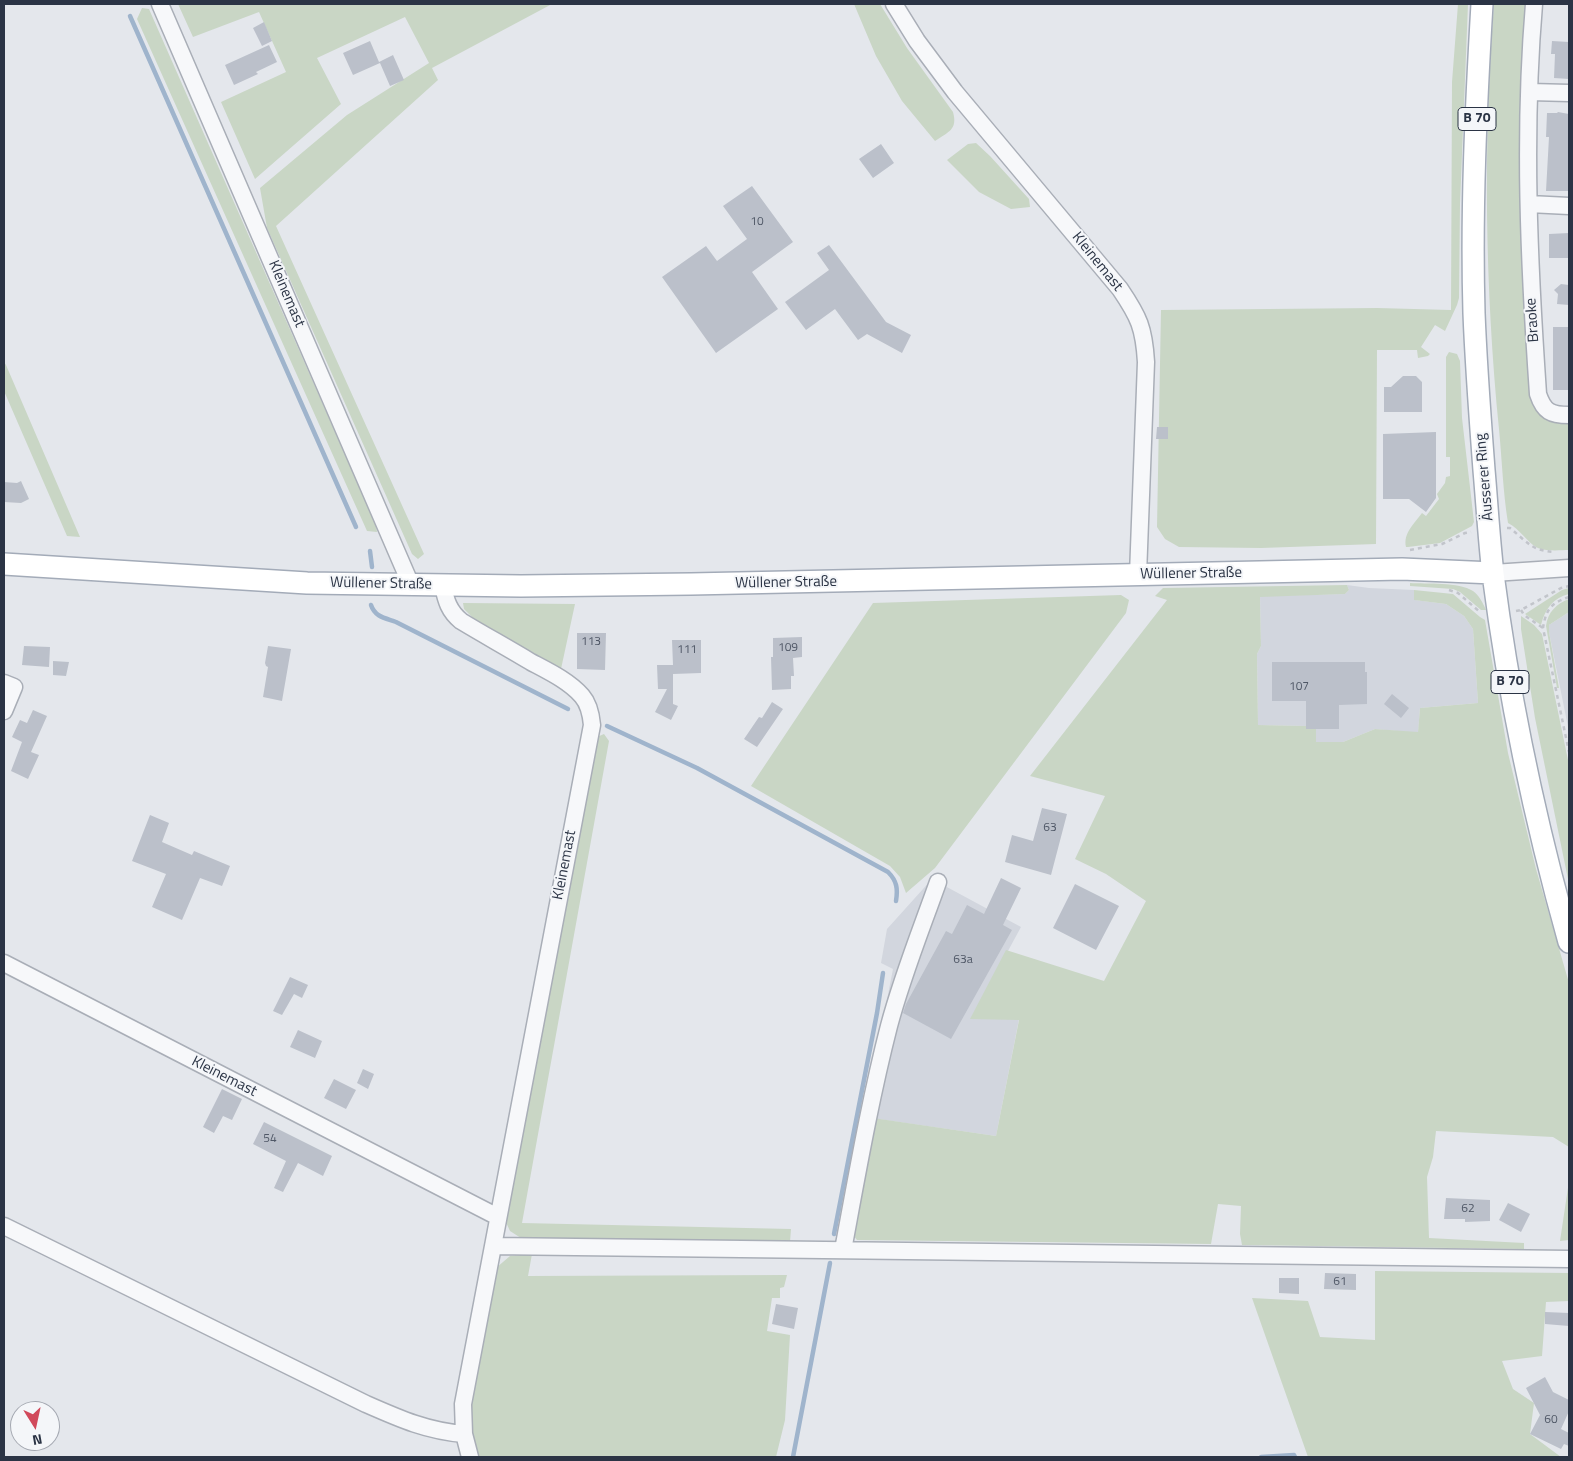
<!DOCTYPE html>
<meta charset="utf-8">
<style>
body{margin:0}
#map{position:relative;width:1573px;height:1461px;overflow:hidden;background:#e4e7ec;font-family:"Titillium Web",sans-serif}
canvas{display:block}
.frame{position:absolute;inset:0;border:5px solid #2b3445;pointer-events:none}
.north{position:absolute;left:10px;top:1401px;width:50px;height:50px;box-sizing:border-box;background:#f4f6f9;border:1px solid #a4a8b1;border-radius:50%;rotate:170deg;font-size:14px;font-weight:700;line-height:20px;text-align:center;color:#2b3445}
.north::after{content:'';display:block;margin:auto;width:18px;height:22px;background:#d1495b;clip-path:polygon(50% 0,100% 100%,50% 72%,0 100%)}
</style>
<div id="map">
<canvas width="1573" height="1461"></canvas>
<div class="frame"></div>
<div class="north">N</div>
</div>
<script>
const c = document.querySelector('canvas').getContext('2d');
c.lineJoin = 'round';
function fillPath(path, color) {
  c.fillStyle = color;
  c.fill(path, 'evenodd');
}
function stroke(path, color, width, dash) {
  c.strokeStyle = color;
  c.lineWidth = width;
  c.lineCap = dash ? 'butt' : 'round';
  c.setLineDash(dash || []);
  c.stroke(path);
}
function drawText(font, color, halo, rows, align = 'center') {
  c.font = font + ' "Titillium Web",sans-serif';
  c.lineWidth = 4;
  c.setLineDash([]);
  c.textBaseline = 'middle';
  c.strokeStyle = halo;
  c.fillStyle = color;
  for (const [text, x, y, turn = 0] of rows) {
    c.save();
    c.translate(x, y);
    c.rotate((+turn || 0) * Math.PI / 180);
    c.textAlign = isNaN(turn) ? turn : align;
    if (halo) c.strokeText(text, 0, 0);
    c.fillText(text, 0, 0);
    c.restore();
  }
}
const built = new Path2D(`
 M 1347,585 L 1369,588 L 1414,590 L 1415,600 L 1446,604 L 1464,616 L 1473,629 L 1478,703 L 1420,708 L 1418,733 L 1375,729 L 1343,742 L 1316,742 L 1316,729 L 1306,726 L 1258,725 L 1257,654 L 1261,646 L 1260,596 L 1345,594 L 1349,590 Z
 M 1569,612 L 1569,732 L 1549,632 L 1549,625 Z
 M 932,879 L 1021,927 L 971,1019 L 1019,1019 L 996,1136 L 864,1117 L 893,969 L 881,963 L 887,929 Z`);
const green = new Path2D(`
 M 178,4 L 552,4 L 432,68 L 438,80 L 276,226 L 424,554 L 418,559 L 412,554 L 267,228 L 260,188 L 347,115 L 429,63 L 405,17 L 317,58 L 341,104 L 255,179 L 221,102 L 286,72 L 259,12 L 193,37 Z
 M 854,4 L 880,4 L 907,48 L 953,112 C 958,130 948,132 935,141 L 902,101 L 876,56 Z
 M 1458,4 L 1468,4 L 1460,204 L 1459,298 L 1457,305 L 1445,331 L 1435,325 L 1421,347 L 1430,354 L 1428,356 L 1418,358 L 1417,350 L 1377,350 L 1376,544 L 1261,548 L 1179,547 L 1165,539 L 1157,527 L 1161,310 L 1377,308 L 1451,310 L 1452,82 Z
 M 1494,4 L 1530,4 L 1533,398 L 1569,419 L 1569,550 C 1560,550 1545,552 1536,547 C 1526,541 1520,529 1508,523 C 1503,492 1502,460 1499,429 C 1485,287 1483,145 1494,4 Z
 M 142,8 L 149,9 L 376,525 L 377,532 L 367,531 L 137,19 Z
 M 976,143 L 990,156 L 1029,199 L 1030,207 L 1011,209 L 979,192 L 947,160 L 968,144 Z
 M 1449,352 L 1457,354 L 1460,361 L 1462,418 L 1474,522 L 1472,526 L 1440,543 L 1408,547 L 1406,547 C 1403,533 1414,524 1422,513 L 1426,516 L 1439,499 L 1437,494 L 1445,483 L 1446,477 L 1450,476 L 1450,457 L 1446,457 L 1446,357 Z
 M 4,362 L 6,365 L 80,537 L 67,536 L 4,391 Z
 M 1410,583 C 1426,584 1459,582 1473,591 C 1479,595 1483,603 1486,610 L 1481,610 L 1460,592 L 1453,589 L 1410,586 Z
 M 1347,585 L 1349,590 L 1345,594 L 1260,597 L 1261,646 L 1257,654 L 1258,725 L 1306,726 L 1306,729 L 1316,729 L 1316,742 L 1343,742 L 1375,729 L 1418,732 L 1420,708 L 1478,703 L 1473,629 L 1464,616 L 1446,604 L 1414,600 L 1414,590 L 1453,594 L 1480,617 L 1485,620 L 1508,753 L 1536,869 L 1569,983 L 1569,1147 L 1553,1137 L 1436,1131 L 1433,1157 L 1427,1177 L 1429,1238 L 1524,1243 L 1524,1249 L 1242,1245 L 1240,1234 L 1241,1206 L 1218,1204 L 1211,1244 L 857,1240 L 852,1234 L 873,1118 L 996,1136 L 1019,1020 L 970,1019 L 1006,950 L 1104,981 L 1146,901 L 1106,874 L 1075,859 L 1105,796 L 1030,776 L 1167,600 L 1155,596 L 1163,588 Z
 M 1569,588 L 1569,594 C 1553,598 1545,609 1541,625 L 1525,614 L 1562,590 Z
 M 1121,595 L 1129,600 L 1126,613 L 935,868 L 906,893 L 900,877 L 890,866 L 751,786 L 873,603 Z
 M 1569,599 L 1569,612 L 1549,625 L 1549,632 L 1559,688 L 1557,688 L 1546,626 C 1548,612 1556,604 1569,599 Z
 M 463,603 L 575,604 L 561,669 L 473,618 L 464,609 Z
 M 1521,616 L 1534,625 L 1542,634 L 1569,765 L 1569,884 L 1535,718 L 1521,629 Z
 M 604,734 L 609,741 L 522,1223 L 791,1229 L 790,1242 L 524,1240 L 510,1231 L 504,1218 L 597,737 Z
 M 1569,1181 L 1569,1240 L 1560,1241 Z
 M 532,1254 L 528,1276 L 787,1275 L 784,1287 L 780,1288 L 780,1298 L 772,1298 L 767,1331 L 790,1335 L 785,1420 L 776,1457 L 475,1457 L 469,1410 L 496,1268 L 510,1256 Z
 M 1375,1271 L 1569,1273 L 1569,1301 L 1546,1302 L 1542,1356 L 1502,1361 L 1513,1389 L 1534,1403 L 1530,1434 L 1561,1457 L 1308,1457 L 1252,1298 L 1308,1301 L 1320,1337 L 1375,1340 Z`);
const stream = new Path2D(`
 M 130,16 L 356,527
 M 370,551 L 372,567
 M 371,605 C 375,617 385,618 396,622 L 568,709
 M 607,726 L 697,768 L 888,872 C 897,881 898,889 896,901
 M 834,1234 L 877,1013 L 883,973
 M 793,1457 L 830,1263
 M 1261,1457 L 1294,1455 L 1295,1457`);
const building = new Path2D(`
 M 264,22 L 272,41 L 262,46 L 253,28 Z
 M 370,41 L 379,62 L 393,55 L 404,80 L 390,86 L 380,63 L 353,75 L 343,53 Z
 M 1552,41 L 1569,42 L 1569,79 L 1554,78 L 1555,54 L 1551,54 Z
 M 269,45 L 277,62 L 256,72 L 258,74 L 234,85 L 225,65 Z
 M 1558,112 L 1569,114 L 1569,191 L 1546,191 L 1549,137 L 1546,137 L 1547,113 L 1557,113 Z
 M 881,144 L 894,163 L 873,178 L 859,159 Z
 M 752,186 L 793,242 L 752,272 L 778,309 L 716,353 L 662,277 L 706,246 L 717,261 L 747,239 L 723,206 Z
 M 1569,233 L 1569,258 L 1549,258 L 1549,234 Z
 M 829,245 L 886,322 L 911,335 L 902,353 L 867,334 L 858,340 L 835,309 L 806,330 L 785,302 L 829,270 L 817,253 Z
 M 1561,284 L 1569,285 L 1569,305 L 1557,304 L 1558,294 L 1554,290 Z
 M 1553,327 L 1569,327 L 1569,390 L 1553,390 Z
 M 1403,376 L 1416,376 L 1422,382 L 1422,412 L 1384,412 L 1384,387 L 1391,387 Z
 M 1157,427 L 1168,427 L 1168,439 L 1156,439 Z
 M 1436,432 L 1436,498 L 1426,512 L 1409,499 L 1383,499 L 1383,434 Z
 M 21,481 L 29,499 L 21,503 L 4,502 L 4,482 L 17,483 Z
 M 577,633 L 606,633 L 605,670 L 577,669 Z
 M 802,637 L 802,657 L 793,658 L 794,676 L 791,676 L 791,689 L 772,690 L 771,657 L 773,657 L 773,638 Z
 M 672,640 L 701,640 L 701,673 L 673,674 L 673,704 L 678,706 L 671,720 L 655,712 L 667,689 L 658,689 L 657,665 L 673,665 Z
 M 24,646 L 50,647 L 49,667 L 22,665 Z
 M 268,646 L 291,649 L 282,701 L 263,697 L 268,667 L 266,666 L 265,663 Z
 M 53,661 L 69,662 L 66,676 L 53,675 Z
 M 1272,662 L 1365,662 L 1365,672 L 1367,672 L 1367,704 L 1339,705 L 1339,729 L 1306,729 L 1306,701 L 1272,701 Z
 M 1392,694 L 1409,708 L 1401,718 L 1384,704 Z
 M 772,702 L 783,709 L 757,747 L 744,739 L 759,717 L 762,718 Z
 M 33,710 L 47,716 L 31,752 L 39,755 L 28,779 L 11,771 L 22,742 L 12,737 L 20,720 L 27,723 Z
 M 1042,808 L 1067,814 L 1051,875 L 1005,862 L 1012,835 L 1033,841 Z
 M 150,815 L 169,823 L 162,842 L 192,855 L 194,851 L 230,866 L 222,886 L 200,878 L 182,920 L 152,907 L 166,874 L 132,861 Z
 M 1001,878 L 1021,888 L 1003,925 L 1012,930 L 951,1039 L 903,1013 L 906,1004 L 946,931 L 952,934 L 967,905 L 984,914 Z
 M 1075,884 L 1119,906 L 1096,950 L 1053,928 Z
 M 290,977 L 308,985 L 302,998 L 294,994 L 282,1015 L 273,1011 Z
 M 298,1030 L 322,1041 L 315,1058 L 290,1047 Z
 M 363,1069 L 374,1074 L 368,1089 L 357,1083 Z
 M 334,1079 L 356,1090 L 346,1109 L 324,1098 Z
 M 222,1089 L 242,1099 L 232,1120 L 223,1116 L 214,1133 L 203,1127 Z
 M 264,1122 L 332,1156 L 323,1176 L 298,1163 L 283,1192 L 274,1188 L 286,1161 L 253,1144 Z
 M 1446,1198 L 1490,1200 L 1490,1221 L 1465,1222 L 1465,1219 L 1444,1219 Z
 M 1508,1203 L 1530,1214 L 1521,1232 L 1499,1220 Z
 M 1325,1273 L 1356,1274 L 1356,1290 L 1324,1289 Z
 M 1279,1278 L 1299,1278 L 1299,1294 L 1279,1293 Z
 M 776,1304 L 798,1308 L 794,1329 L 772,1324 Z
 M 1545,1312 L 1569,1313 L 1569,1326 L 1545,1324 Z
 M 1545,1377 L 1553,1392 L 1569,1400 L 1569,1411 L 1561,1429 L 1569,1433 L 1569,1446 L 1564,1444 L 1561,1449 L 1530,1434 L 1540,1415 L 1526,1388 Z`);
const path = new Path2D(`
 M 1507,528 L 1510,528 C 1527,542 1532,551 1555,552
 M 1410,550 L 1442,544 L 1465,533 L 1471,532
 M 1449,590 L 1458,593 L 1481,613
 M 1569,597 C 1551,603 1546,609 1543,628 L 1569,752
 M 1521,610 L 1524,615 L 1543,628
 M 1516,611 L 1521,610 L 1561,588 L 1569,586`);
const minor = new Path2D(`
 M 160,4 L 411,585
 M 894,4 L 917,41 L 955,92 L 1120,289 C 1139,317 1144,328 1146,362 L 1138,575
 M 1534,4 C 1523,134 1529,264 1538,394 C 1544,412 1551,415 1569,415
 M 1530,92 L 1569,93
 M 1529,204 L 1569,206
 M 1493,573 L 1569,568
 M 443,586 C 446,601 449,611 461,621 C 484,635 508,648 531,662 C 548,671 569,681 582,696 C 589,704 591,714 592,725 L 463,1404 L 464,1434 L 470,1457
 M 4,683 L 14,687 L 4,711
 M 4,963 L 498,1217
 M 4,1226 L 366,1404 C 400,1419 427,1431 464,1434
 M 493,1246 L 1569,1259
 M 843,1250 C 857,1175 870,1100 889,1026 C 902,977 921,930 938,882`);
const major = new Path2D(`
 M 1482,4 C 1476,106 1471,210 1474,313 C 1476,365 1480,417 1484,470 C 1487,504 1489,539 1493,574 C 1509,698 1535,821 1569,942
 M 4,564 L 307,583 L 521,586 L 691,584 L 1402,569 L 1493,573`);
const numberNames = [
 ["10",757,222],
 ["113",591,642],
 ["109",788,648],
 ["111",687,650],
 ["107",1299,687],
 ["63",1050,828],
 ["63a",963,960],
 ["54",270,1139],
 ["62",1468,1209],
 ["61",1340,1282],
 ["60",1551,1420]
];
const shields = [
 [1477,119,38],
 [1510,682,38]
];
const shieldNames = [
 ["B 70",1477,119],
 ["B 70",1510,682]
];
const streetNames = [
 ["Kleinemast",1097,262,51],
 ["Kleinemast",286,294,67],
 ["Braoke",1533,320,-94],
 ["Äusserer Ring",1485,477,-95],
 ["Wüllener Straße",1191,574,-1],
 ["Wüllener Straße",786,583,-1],
 ["Wüllener Straße",381,584,1],
 ["Kleinemast",565,865,-79],
 ["Kleinemast",224,1077,27]
];
fillPath(built, '#d2d6de');
fillPath(green, '#c9d6c5');
stroke(stream, '#9fb4cc', 4.5);
fillPath(building, '#bbc0ca');
stroke(minor, '#a9aeb7', 19);
stroke(major, '#a3abb8', 24);
stroke(path, '#c2c5cb', 2.5, [4, 4]);
stroke(minor, '#f7f8fa', 16);
stroke(major, '#fff', 21);
drawText('12px', '#4f5766', null, numberNames);
for (const [x, y, w] of shields) {
  const box = new Path2D();
  box.roundRect(x - w / 2, y - 11.5, w, 23, 4);
  c.fillStyle = '#f4f6f9';
  c.fill(box);
  stroke(box, '#2b3445', 1);
}
drawText('bold 14px', '#2b3445', null, shieldNames);
drawText('15px', '#2b3445', '#f4f6f9', streetNames);
</script>
